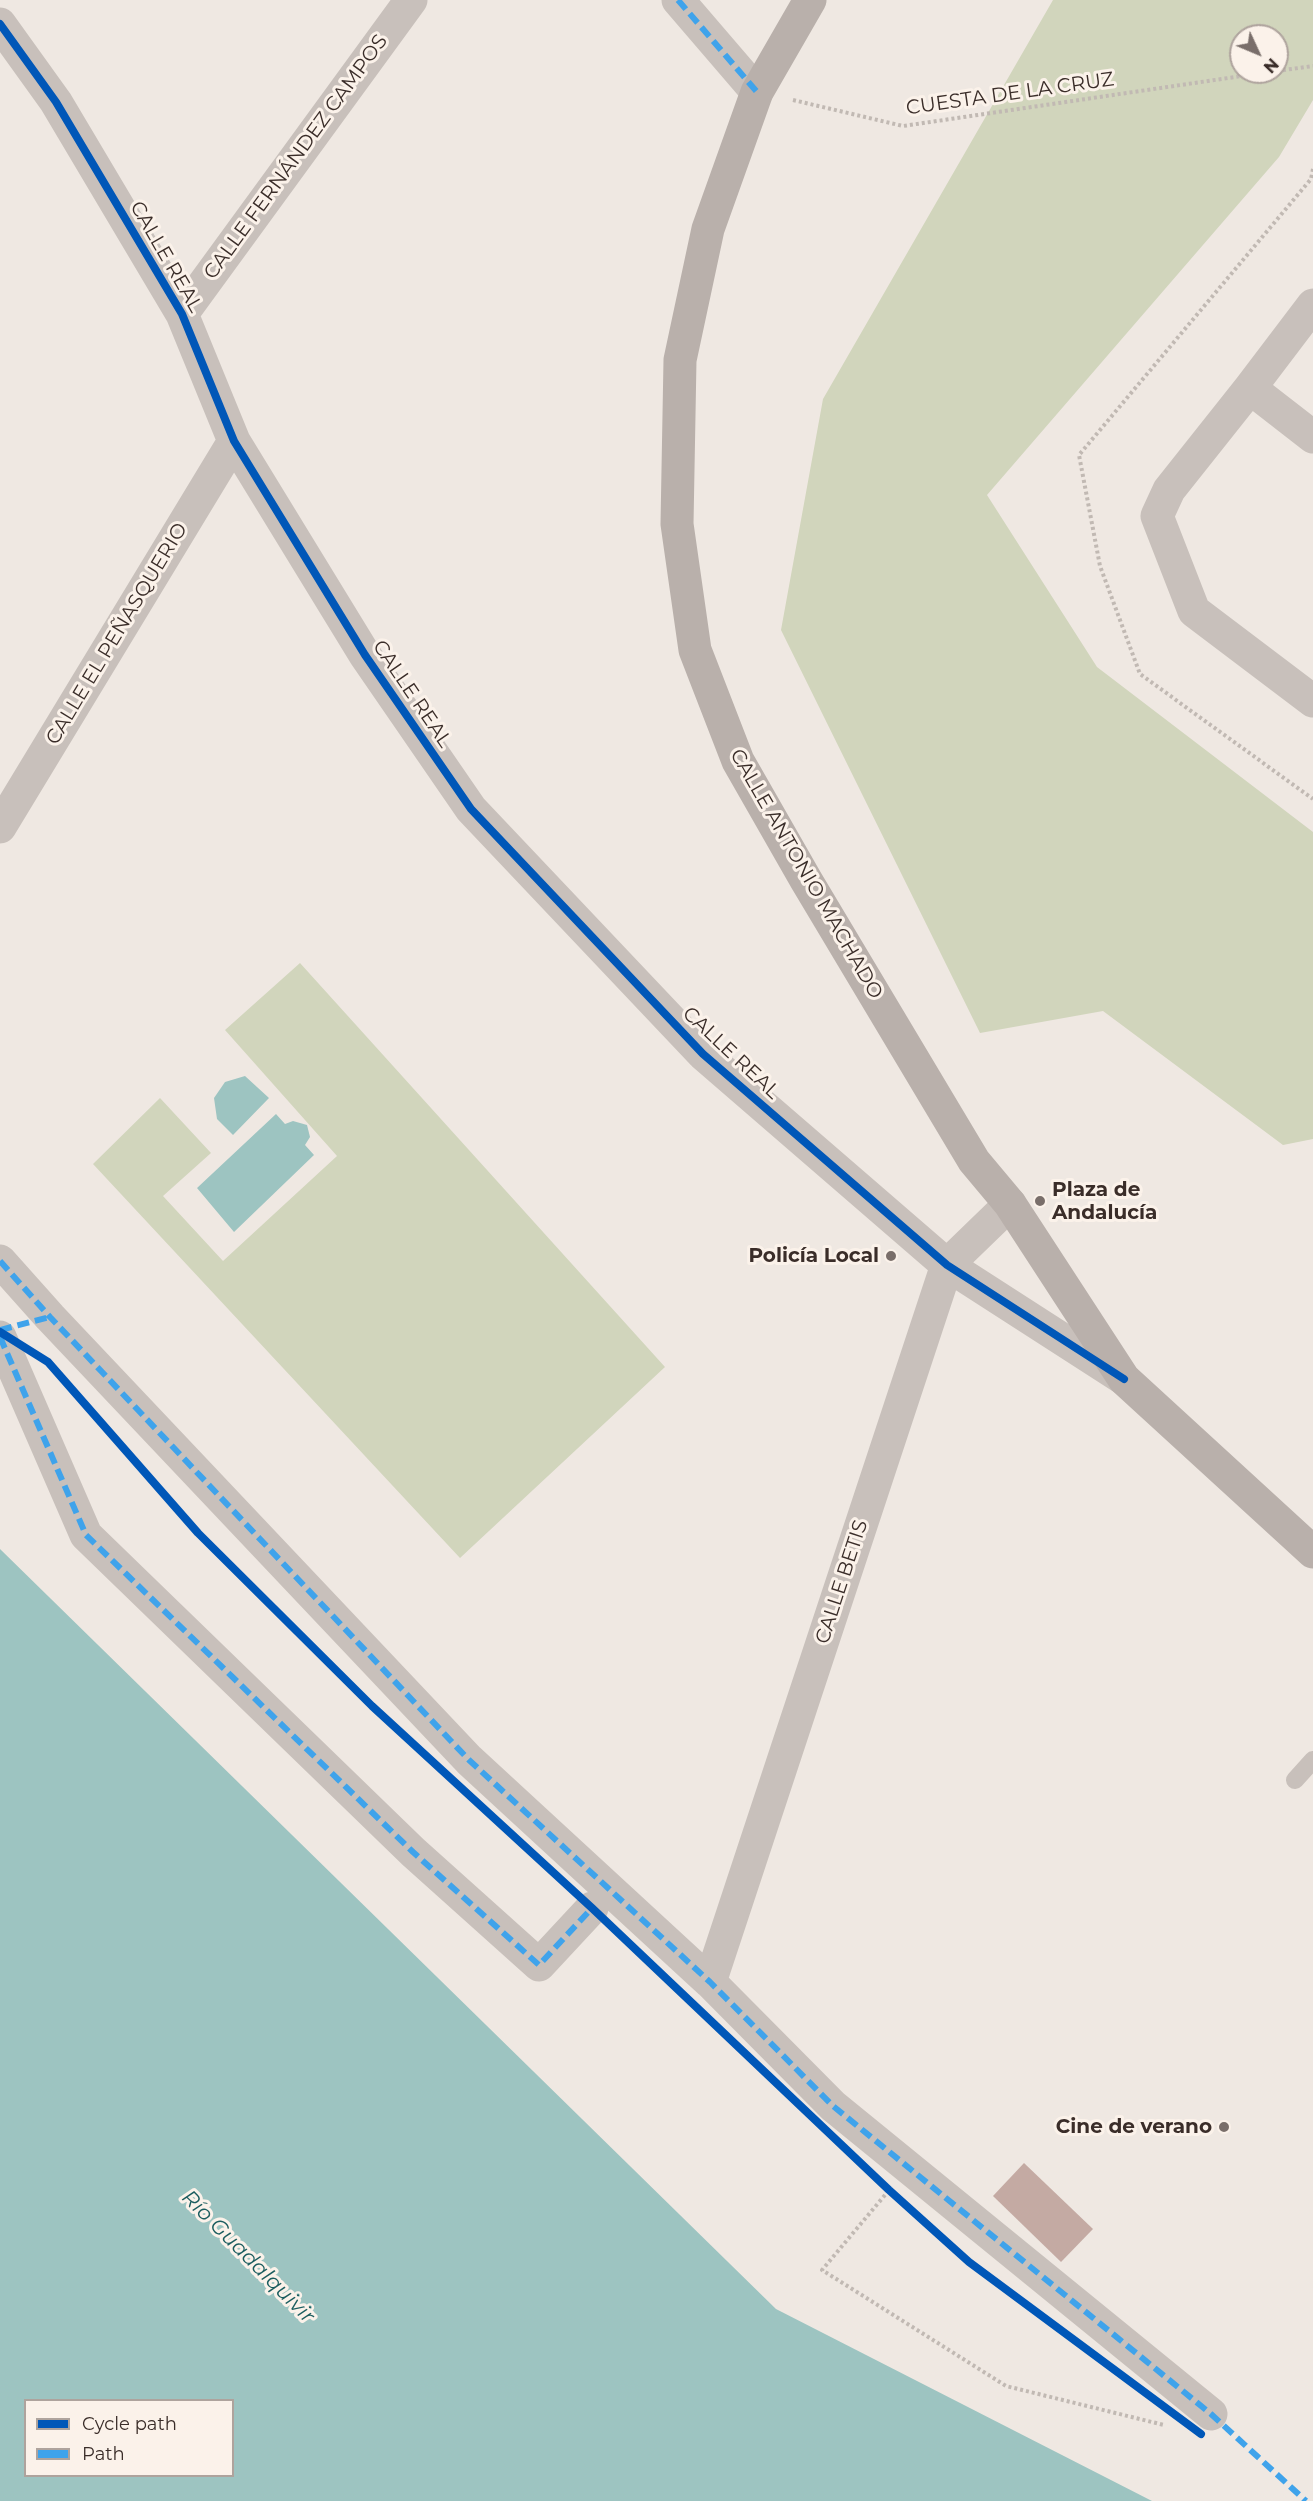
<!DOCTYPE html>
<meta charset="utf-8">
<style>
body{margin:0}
#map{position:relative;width:1313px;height:2501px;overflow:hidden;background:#efe8e2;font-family:Montserrat,sans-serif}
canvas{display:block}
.legend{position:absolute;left:24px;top:2399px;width:210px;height:78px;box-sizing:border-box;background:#fbf2ea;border:2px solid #aea39d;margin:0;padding:8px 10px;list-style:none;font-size:18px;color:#3a2d29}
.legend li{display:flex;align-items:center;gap:12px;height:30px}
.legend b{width:30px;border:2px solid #aea39d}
.north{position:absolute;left:1229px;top:24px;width:60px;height:60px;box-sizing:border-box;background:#fbf2ea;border:2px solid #aea39d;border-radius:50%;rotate:134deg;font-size:16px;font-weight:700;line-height:24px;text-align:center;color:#3a2d29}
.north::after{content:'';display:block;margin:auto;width:21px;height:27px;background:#796e6a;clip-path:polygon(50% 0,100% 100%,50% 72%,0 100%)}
</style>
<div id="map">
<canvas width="1313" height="2501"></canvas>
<ul class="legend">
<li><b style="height:8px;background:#0057b8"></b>Cycle path</li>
<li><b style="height:8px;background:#3fa3eb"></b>Path</li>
</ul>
<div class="north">N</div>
</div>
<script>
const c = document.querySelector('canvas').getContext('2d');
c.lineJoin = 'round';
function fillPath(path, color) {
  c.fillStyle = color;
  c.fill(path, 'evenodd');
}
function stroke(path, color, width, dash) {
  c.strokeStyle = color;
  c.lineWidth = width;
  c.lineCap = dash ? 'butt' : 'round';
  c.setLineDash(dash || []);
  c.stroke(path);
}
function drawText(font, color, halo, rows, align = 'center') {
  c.font = font + ' Montserrat,sans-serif';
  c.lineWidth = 6;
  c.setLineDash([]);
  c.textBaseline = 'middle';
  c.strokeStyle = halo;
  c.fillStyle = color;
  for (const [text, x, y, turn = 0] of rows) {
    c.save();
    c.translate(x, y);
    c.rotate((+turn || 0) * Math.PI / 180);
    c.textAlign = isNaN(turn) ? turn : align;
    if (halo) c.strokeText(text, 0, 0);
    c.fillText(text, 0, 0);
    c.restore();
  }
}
const green = new Path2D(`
 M 1053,0 L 1313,0 L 1313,100 L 1279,157 L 987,495 L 1097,667 L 1313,832 L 1313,1139 L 1283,1145 L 1103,1011 L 980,1033 L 781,630 L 823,399 ZM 1241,36 L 1277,36 L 1277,72 L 1241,72 Z
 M 300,963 L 665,1367 L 460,1558 L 93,1164 L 160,1098 L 211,1153 L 163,1196 L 223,1261 L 337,1156 L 225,1030 Z`);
const water = new Path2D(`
 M 245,1076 L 269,1098 L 233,1135 L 217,1119 L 214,1098 L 225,1082 Z
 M 276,1114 L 285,1124 L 293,1121 L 307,1125 L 310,1137 L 305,1145 L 314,1155 L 234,1232 L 197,1188 Z
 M 0,1549 L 776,2309 L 1152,2501 L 0,2501 ZM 232,2400 L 232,2476 L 26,2476 L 26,2400 Z`);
const building = new Path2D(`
 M 1024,2163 L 1093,2229 L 1061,2262 L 993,2196 Z`);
const path = new Path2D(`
 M 1277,71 L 1313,66
 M 793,100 L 903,126 L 1269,72
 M 1313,169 L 1311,179 L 1079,455 L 1100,566 L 1140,674 L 1313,799
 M 885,2195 L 822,2270 L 1006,2386 L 1164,2425`);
const lane = new Path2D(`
 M 1295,1780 L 1313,1760`);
const street = new Path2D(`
 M 678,0 L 757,92
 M 0,24 L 56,102 L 182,314 L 234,441 L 365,655 L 471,809 L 703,1054 L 947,1265 L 1124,1379
 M 1313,305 L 1250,388 L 1169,490 L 1157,516 L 1194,611 L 1313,701
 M 182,314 L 411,0
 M 1250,388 L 1313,437
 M 0,827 L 234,441
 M 0,1261 L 50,1317 L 469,1760 L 710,1982 L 833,2106 L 1211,2414
 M 0,1337 L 86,1535 L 413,1852 L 539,1965 L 592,1908
 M 710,1982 L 947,1265 L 1010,1204`);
const secondary = new Path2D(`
 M 810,0 L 757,92 L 708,229 L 680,360 L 677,524 L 695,650 L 738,761 L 806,880 L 974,1161 L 1010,1204 L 1124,1379 L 1313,1552`);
const quiet = new Path2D(`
 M 678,0 L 757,92
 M 0,1261 L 50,1317 L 469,1760 L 710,1982 L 833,2106 L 1211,2414 L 1306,2501
 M 0,1330 L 50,1317
 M 0,1337 L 86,1535 L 413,1852 L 539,1965 L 592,1908`);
const cycleway = new Path2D(`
 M 0,24 L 56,102 L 182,314 L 234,441 L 365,655 L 471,809 L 703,1054 L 947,1265 L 1124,1379
 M 0,1332 L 48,1362 L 198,1533 L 372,1706 L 592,1908 L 889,2190 L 969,2262 L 1201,2434`);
const markers = [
 [1040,1201,6,"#796e6a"],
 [891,1256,6,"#796e6a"],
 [1224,2127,6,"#796e6a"]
];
const streetNames = [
 ["CUESTA DE LA CRUZ",1010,94,-8],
 ["CALLE FERNÁNDEZ CAMPOS",296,157,-54],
 ["CALLE REAL",166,257,60],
 ["CALLE EL PEÑASQUERIO",117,634,-59],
 ["CALLE REAL",412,694,56],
 ["CALLE ANTONIO MACHADO",806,874,60],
 ["CALLE REAL",731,1053,43],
 ["CALLE BETIS",842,1582,-72]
];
const poiNames = [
 ["Plaza de",1052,1190,"left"],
 ["Andalucía",1052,1213,"left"],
 ["Policía Local",879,1256],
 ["Cine de verano",1212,2127]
];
const waterNames = [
 ["Río Guadalquivir",248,2257,45]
];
fillPath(green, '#d1d5bc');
fillPath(water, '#9dc4c1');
fillPath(building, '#c4aaa3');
stroke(path, '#c1b9b3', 4, [3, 3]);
stroke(lane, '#c8c0bb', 18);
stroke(street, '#c8c0bb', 33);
stroke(secondary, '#b9b0ab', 33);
stroke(quiet, '#3fa3eb', 6, [12, 6]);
stroke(cycleway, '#0057b8', 8);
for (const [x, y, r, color] of markers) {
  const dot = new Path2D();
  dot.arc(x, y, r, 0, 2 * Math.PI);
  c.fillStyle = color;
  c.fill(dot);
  stroke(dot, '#fbf2ea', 2);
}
drawText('20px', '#3a2d29', '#fbf2ea', streetNames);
drawText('bold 20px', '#3a2d29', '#fbf2ea', poiNames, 'right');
drawText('italic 21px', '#1b5d5f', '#fbf2ea', waterNames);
</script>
